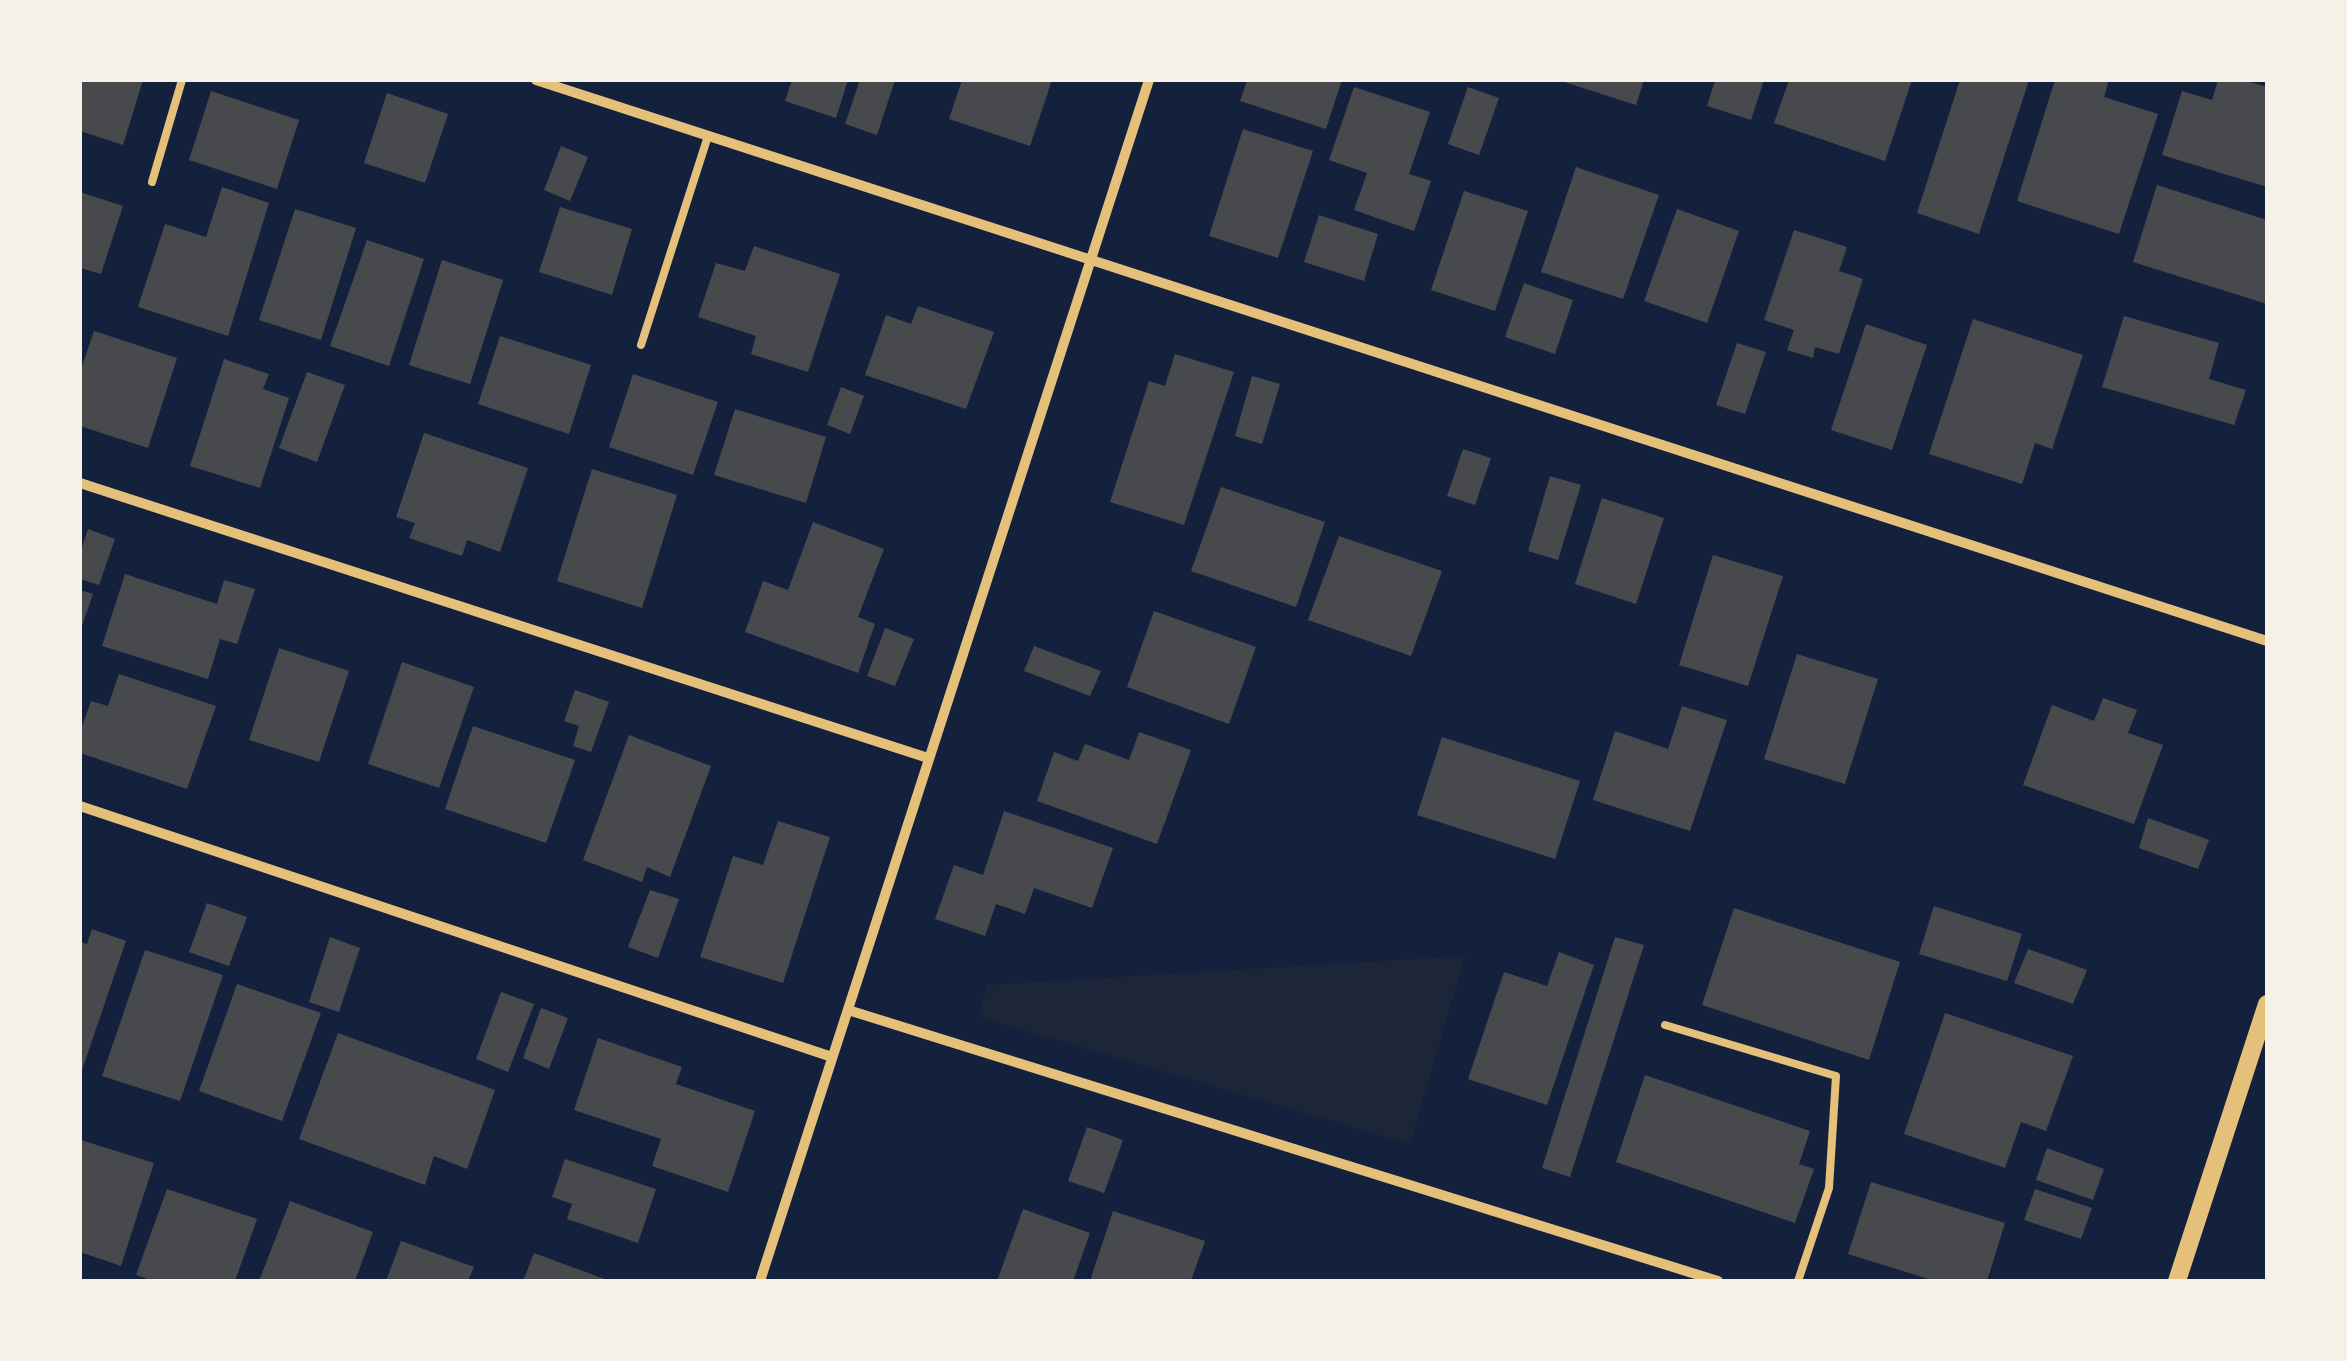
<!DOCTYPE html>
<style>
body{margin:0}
#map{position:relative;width:2347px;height:1361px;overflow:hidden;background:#14213d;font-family:"Libre Baskerville",serif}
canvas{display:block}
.frame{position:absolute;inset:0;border:82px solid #f6f1e7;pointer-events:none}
</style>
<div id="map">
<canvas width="2347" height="1361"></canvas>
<div class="frame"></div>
</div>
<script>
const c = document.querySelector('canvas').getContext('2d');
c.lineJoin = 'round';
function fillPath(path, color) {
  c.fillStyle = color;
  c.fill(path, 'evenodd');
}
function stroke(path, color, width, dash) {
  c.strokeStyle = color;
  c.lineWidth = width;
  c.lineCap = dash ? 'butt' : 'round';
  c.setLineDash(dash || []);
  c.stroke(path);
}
const green = new Path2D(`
 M 1465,956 L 1410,1144 L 979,1017 L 987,985 Z`);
const building = new Path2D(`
 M 80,80 L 143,80 L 123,145 L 80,131 Z
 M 792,80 L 848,80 L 836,118 L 785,101 Z
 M 860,80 L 895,80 L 877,135 L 845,124 Z
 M 962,80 L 1052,80 L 1030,146 L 949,119 Z
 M 1247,80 L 1342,80 L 1326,129 L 1240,101 Z
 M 1558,80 L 1644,80 L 1636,105 Z
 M 1715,80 L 1764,80 L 1751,120 L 1707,106 Z
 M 1789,80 L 1912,80 L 1885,161 L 1774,123 Z
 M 1960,80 L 2029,80 L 1979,234 L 1917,213 Z
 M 2055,80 L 2109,80 L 2104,97 L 2158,114 L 2119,234 L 2017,201 Z
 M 2218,80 L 2244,80 L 2267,87 L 2267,187 L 2162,155 L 2182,91 L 2212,100 Z
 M 1354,87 L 1430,112 L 1409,174 L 1431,181 L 1414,231 L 1354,210 L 1367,173 L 1329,160 Z
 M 1468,87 L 1499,98 L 1479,155 L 1448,144 Z
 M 211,91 L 299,120 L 277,189 L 189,160 Z
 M 387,93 L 448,114 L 425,183 L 364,163 Z
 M 1243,129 L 1313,151 L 1278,258 L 1209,236 Z
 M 561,146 L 588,157 L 570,201 L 544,190 Z
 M 1576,167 L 1659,195 L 1623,299 L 1541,272 Z
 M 2157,185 L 2267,220 L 2267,304 L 2133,262 Z
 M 222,187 L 269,203 L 228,336 L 138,307 L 165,224 L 206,237 Z
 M 1464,191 L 1528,211 L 1495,311 L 1431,290 Z
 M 80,192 L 123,206 L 101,274 L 80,268 Z
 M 560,207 L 632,229 L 612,295 L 539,272 Z
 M 295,209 L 356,228 L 321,340 L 259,320 Z
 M 1677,209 L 1739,231 L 1707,323 L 1644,301 Z
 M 1319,215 L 1378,234 L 1364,281 L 1304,262 Z
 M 1794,230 L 1847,247 L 1839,271 L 1863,279 L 1839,354 L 1815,347 L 1813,358 L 1787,350 L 1794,330 L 1764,320 Z
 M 367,240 L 424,259 L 389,366 L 330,346 Z
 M 754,246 L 840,274 L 808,372 L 751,354 L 756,336 L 698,317 L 716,263 L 745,271 Z
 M 442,260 L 503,280 L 470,384 L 409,365 Z
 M 1524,283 L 1573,300 L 1555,354 L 1505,337 Z
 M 918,306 L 994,332 L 966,409 L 865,375 L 886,315 L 911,324 Z
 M 2124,316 L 2219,343 L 2209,379 L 2246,390 L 2234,425 L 2102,387 Z
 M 1973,319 L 2083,355 L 2052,449 L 2035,443 L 2022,484 L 1929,454 Z
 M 1866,324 L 1927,345 L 1892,450 L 1831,430 Z
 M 94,331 L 177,358 L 148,448 L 80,426 L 80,372 Z
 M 500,336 L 591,365 L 569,434 L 478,404 Z
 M 1737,343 L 1766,352 L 1745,414 L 1716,405 Z
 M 1175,354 L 1234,372 L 1184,525 L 1110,502 L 1149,381 L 1165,386 Z
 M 224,359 L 269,374 L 263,389 L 289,398 L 260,488 L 190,466 Z
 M 307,372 L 345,385 L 317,462 L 279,448 Z
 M 633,374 L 718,402 L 693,475 L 609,447 Z
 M 1252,376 L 1280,384 L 1262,444 L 1235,436 Z
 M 841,387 L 864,396 L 850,434 L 827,425 Z
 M 735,409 L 826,437 L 806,503 L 714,475 Z
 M 424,433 L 528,468 L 500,552 L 467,540 L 462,556 L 409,538 L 415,523 L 396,517 Z
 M 1463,449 L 1491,458 L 1475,505 L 1447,496 Z
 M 592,469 L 677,495 L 642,608 L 557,581 Z
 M 1550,476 L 1581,485 L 1558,560 L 1528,551 Z
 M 1221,487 L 1325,522 L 1296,607 L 1191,571 Z
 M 1602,498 L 1664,518 L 1636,604 L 1575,584 Z
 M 813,522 L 884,549 L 858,617 L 875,624 L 858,673 L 745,632 L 763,581 L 788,590 Z
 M 88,529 L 115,539 L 99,585 L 80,579 L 80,553 Z
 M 1339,536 L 1442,571 L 1411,656 L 1308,620 Z
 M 1713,555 L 1783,576 L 1748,686 L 1679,665 Z
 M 125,574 L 217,604 L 224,580 L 255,589 L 237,644 L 220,639 L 208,679 L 102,646 Z
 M 80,590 L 93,594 L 81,629 L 80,629 Z
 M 1154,611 L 1256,647 L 1229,724 L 1127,687 Z
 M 885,628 L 914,639 L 895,686 L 867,676 Z
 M 1034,646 L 1101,671 L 1090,696 L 1024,671 Z
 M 279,648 L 349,671 L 319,762 L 249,740 Z
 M 1797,654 L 1878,679 L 1845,784 L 1764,759 Z
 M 402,662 L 474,687 L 439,788 L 368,764 Z
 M 119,674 L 216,706 L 187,789 L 80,753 L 80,732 L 91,701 L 108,706 Z
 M 575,690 L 609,702 L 591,752 L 573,746 L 579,726 L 564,721 Z
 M 2103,698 L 2137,710 L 2128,733 L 2163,745 L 2134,824 L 2023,785 L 2052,705 L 2094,721 Z
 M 1682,706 L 1727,720 L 1690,831 L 1593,800 L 1615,731 L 1668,749 Z
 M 473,726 L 575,760 L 546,843 L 445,809 Z
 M 1139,732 L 1191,750 L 1157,844 L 1037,801 L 1054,752 L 1078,761 L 1085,744 L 1129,760 Z
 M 629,735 L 711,766 L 670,877 L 647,867 L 642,882 L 583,860 Z
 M 1442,737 L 1580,781 L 1555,859 L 1417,815 Z
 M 1004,811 L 1113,848 L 1092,908 L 1034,888 L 1025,914 L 996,904 L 985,936 L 935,919 L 954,865 L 983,875 Z
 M 2148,818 L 2209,840 L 2198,869 L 2139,848 Z
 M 778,821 L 830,837 L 783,983 L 700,957 L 733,856 L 763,865 Z
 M 650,890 L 679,899 L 658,958 L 628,947 Z
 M 207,903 L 247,917 L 229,966 L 189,952 Z
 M 1934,906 L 2022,934 L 2007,981 L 1919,954 Z
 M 1734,908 L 1900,962 L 1869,1060 L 1702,1005 Z
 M 92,929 L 126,941 L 81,1073 L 80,942 L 87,944 Z
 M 330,937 L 360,948 L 339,1012 L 309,1002 Z
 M 1615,937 L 1644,945 L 1570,1177 L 1542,1168 Z
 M 2028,949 L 2087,970 L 2073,1004 L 2014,983 Z
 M 145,950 L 223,975 L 180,1101 L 102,1076 Z
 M 1559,952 L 1594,965 L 1547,1105 L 1468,1079 L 1504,972 L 1547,986 Z
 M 237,984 L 321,1013 L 282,1121 L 199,1091 Z
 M 501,992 L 534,1004 L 508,1072 L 476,1059 Z
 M 541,1008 L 568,1018 L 549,1069 L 523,1058 Z
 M 1945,1013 L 2073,1056 L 2046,1131 L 2021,1122 L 2005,1168 L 1904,1134 Z
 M 338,1033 L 495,1090 L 467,1169 L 434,1156 L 425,1185 L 299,1139 Z
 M 598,1038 L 682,1067 L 676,1084 L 755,1111 L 728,1192 L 652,1166 L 661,1139 L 574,1110 Z
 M 1645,1075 L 1810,1131 L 1799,1164 L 1814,1169 L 1795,1223 L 1616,1162 Z
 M 1087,1127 L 1123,1140 L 1104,1193 L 1068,1181 Z
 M 81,1140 L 154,1163 L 121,1266 L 80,1252 Z
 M 2047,1148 L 2104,1169 L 2093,1200 L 2036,1180 Z
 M 565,1159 L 656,1189 L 638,1243 L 567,1219 L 572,1204 L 552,1197 Z
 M 1871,1182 L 2005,1223 L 1987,1281 L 1935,1281 L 1848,1254 Z
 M 167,1189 L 257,1219 L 235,1281 L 154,1281 L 136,1275 Z
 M 2035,1189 L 2092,1208 L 2081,1239 L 2024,1220 Z
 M 290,1201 L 373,1232 L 355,1281 L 259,1281 Z
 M 1023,1209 L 1090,1233 L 1073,1281 L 997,1281 Z
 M 1113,1211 L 1205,1241 L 1191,1281 L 1090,1281 Z
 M 401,1241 L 474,1267 L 468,1281 L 386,1281 Z
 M 534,1253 L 610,1281 L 523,1281 Z`);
const service = new Path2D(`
 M 152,182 L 182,80
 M 641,345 L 708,136
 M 1665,1025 L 1836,1076 L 1829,1188 L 1798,1281`);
const minor = new Path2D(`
 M 536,80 L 2267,641
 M 80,483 L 928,758
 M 80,806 L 832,1057
 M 848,1010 L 1718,1281
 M 760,1281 L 1149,80`);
const tertiary = new Path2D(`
 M 2177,1281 L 2267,1004`);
fillPath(green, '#1d2539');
fillPath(building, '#48494c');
stroke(service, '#e5c07b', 8);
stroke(minor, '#e5c07b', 10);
stroke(tertiary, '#e5c07b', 18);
</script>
